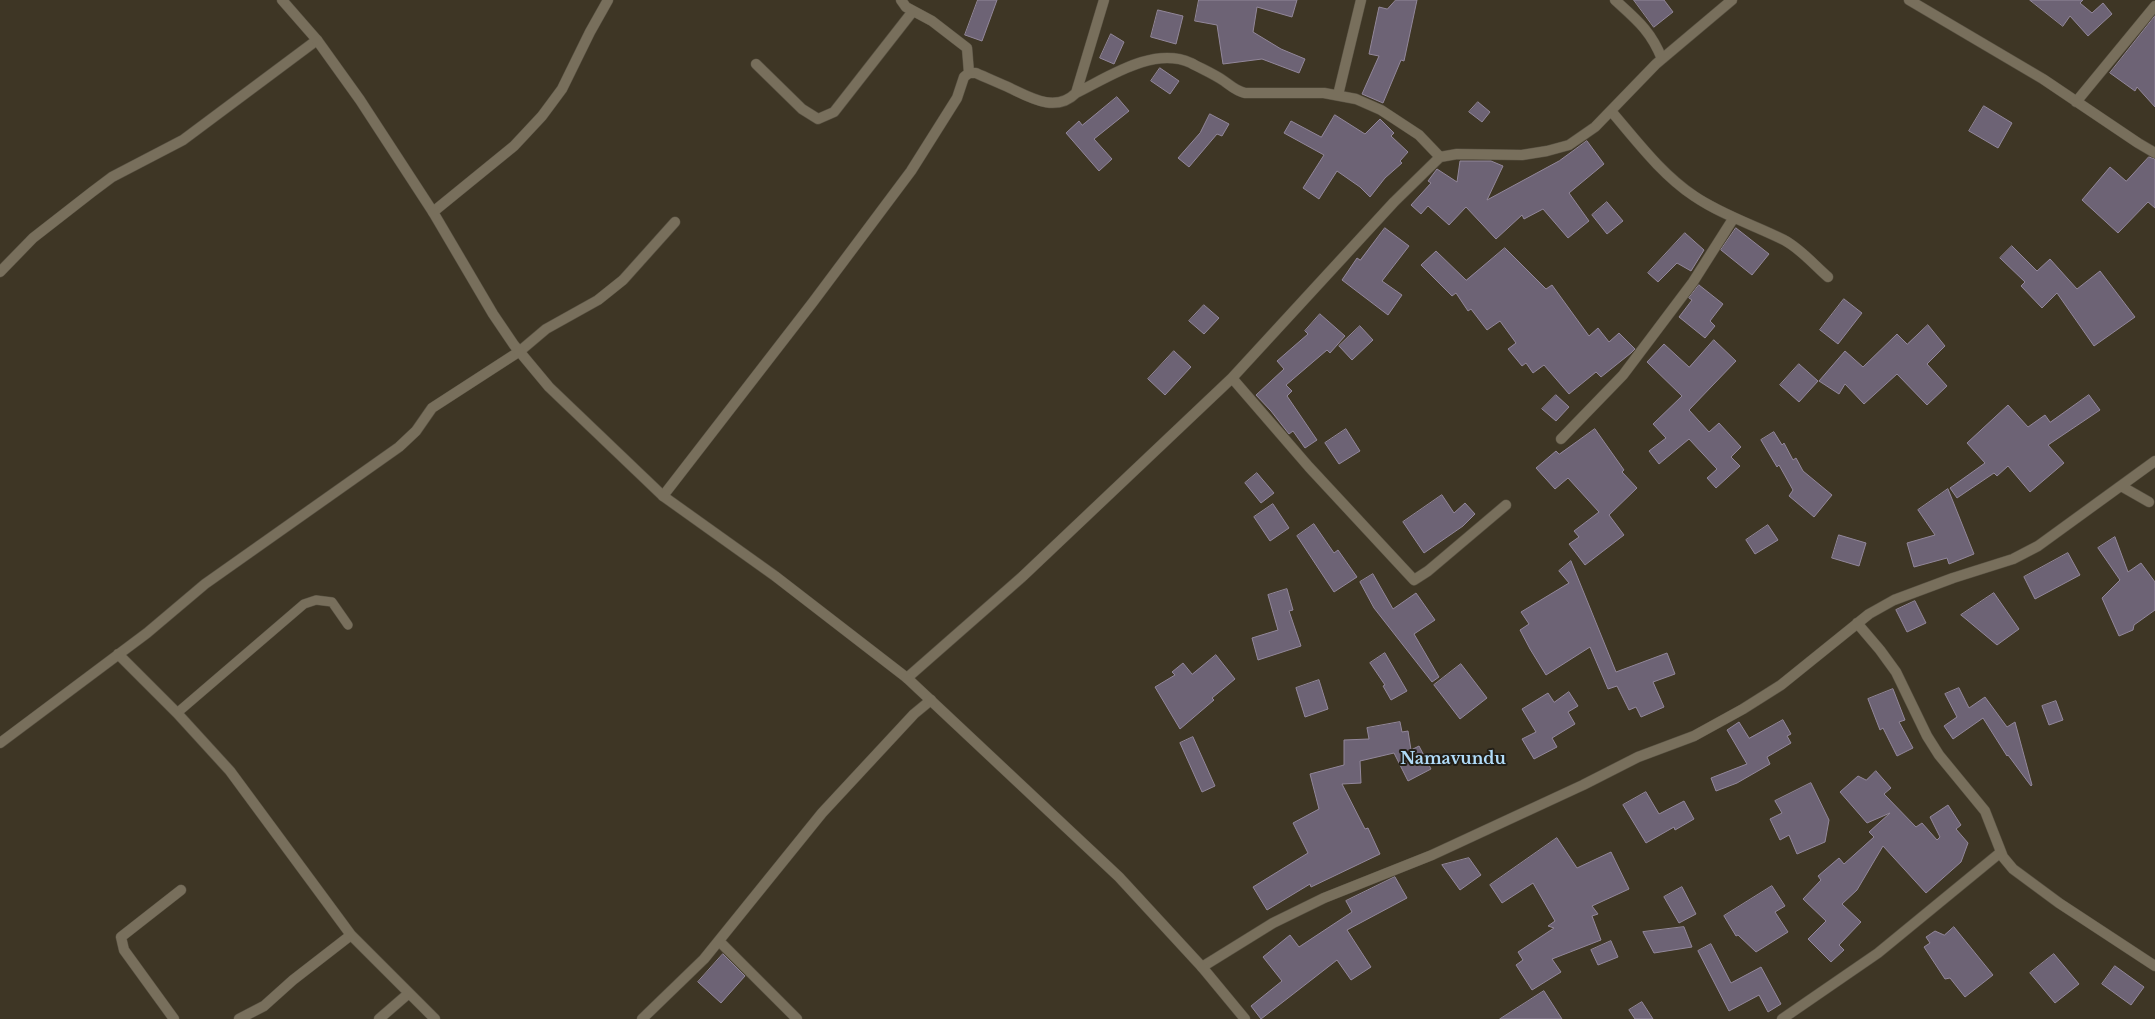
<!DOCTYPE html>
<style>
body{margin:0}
canvas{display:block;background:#3e3625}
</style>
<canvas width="2155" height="1019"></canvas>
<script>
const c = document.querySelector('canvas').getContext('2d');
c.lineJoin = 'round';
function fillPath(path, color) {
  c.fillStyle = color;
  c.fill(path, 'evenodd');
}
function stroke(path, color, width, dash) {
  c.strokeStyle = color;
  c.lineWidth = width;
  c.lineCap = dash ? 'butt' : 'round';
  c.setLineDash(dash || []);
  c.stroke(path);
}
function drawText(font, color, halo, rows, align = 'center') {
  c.font = font + ' "Libre Baskerville",serif';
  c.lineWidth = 4;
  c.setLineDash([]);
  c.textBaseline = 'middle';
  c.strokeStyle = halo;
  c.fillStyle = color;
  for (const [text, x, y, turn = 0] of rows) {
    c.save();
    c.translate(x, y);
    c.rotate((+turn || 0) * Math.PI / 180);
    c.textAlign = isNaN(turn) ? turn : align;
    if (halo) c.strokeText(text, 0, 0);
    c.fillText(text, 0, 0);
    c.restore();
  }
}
const building = new Path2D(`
 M 978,0 L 997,0 L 982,41 L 965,35 Z
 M 1199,0 L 1297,0 L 1292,17 L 1257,7 L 1253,32 L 1281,49 L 1305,59 L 1299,73 L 1262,59 L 1223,64 L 1217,25 L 1195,21 Z
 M 1396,0 L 1417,0 L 1404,61 L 1401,60 L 1383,103 L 1362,94 L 1379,56 L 1369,54 L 1379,7 L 1387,9 Z
 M 1634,0 L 1664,0 L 1673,12 L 1654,27 Z
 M 2030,0 L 2083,0 L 2080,3 L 2092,13 L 2103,3 L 2112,14 L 2088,36 L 2070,16 L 2063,26 Z
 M 1158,10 L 1183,16 L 1176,44 L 1151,37 Z
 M 2155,16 L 2155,107 L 2137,87 L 2135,91 L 2110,73 Z
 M 1111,34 L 1124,42 L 1114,64 L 1100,58 Z
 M 1160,68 L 1179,81 L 1170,94 L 1151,81 Z
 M 1117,97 L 1129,111 L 1094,139 L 1112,159 L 1099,171 L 1066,133 L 1079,121 L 1082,125 Z
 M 1478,102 L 1490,112 L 1482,122 L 1469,112 Z
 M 1984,106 L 2012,123 L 1998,148 L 1969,131 Z
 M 1210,114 L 1229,124 L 1222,136 L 1217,134 L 1189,167 L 1178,158 L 1200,133 Z
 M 1335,115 L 1365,134 L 1380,119 L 1394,133 L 1391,136 L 1408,152 L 1400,161 L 1402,163 L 1385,178 L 1370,197 L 1360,187 L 1337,171 L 1319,199 L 1303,188 L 1324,155 L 1284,133 L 1291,121 L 1321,137 Z
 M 1587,141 L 1604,164 L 1569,193 L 1589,221 L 1568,238 L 1543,209 L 1524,219 L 1522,215 L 1496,239 L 1466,207 L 1449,225 L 1428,206 L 1421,214 L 1411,205 L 1431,183 L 1428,181 L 1437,169 L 1457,182 L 1460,161 L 1491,161 L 1503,166 L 1487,200 L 1559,161 Z
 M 2149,157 L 2155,159 L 2155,208 L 2148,202 L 2118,233 L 2082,200 L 2110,167 L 2126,181 Z
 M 1607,202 L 1623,221 L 1607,234 L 1592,215 Z
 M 1385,228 L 1409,246 L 1382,281 L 1402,295 L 1388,315 L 1342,280 L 1357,258 L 1360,260 Z
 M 1736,228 L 1769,254 L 1752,275 L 1721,250 Z
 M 1685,233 L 1704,250 L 1691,271 L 1677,263 L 1658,282 L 1648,273 Z
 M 2012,246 L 2037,271 L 2050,259 L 2077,289 L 2100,271 L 2135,317 L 2094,346 L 2057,293 L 2042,308 L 2021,286 L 2025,282 L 2000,258 Z
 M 1505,248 L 1546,289 L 1552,285 L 1589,336 L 1598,328 L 1609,342 L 1619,333 L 1635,349 L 1631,353 L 1601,377 L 1596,372 L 1569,394 L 1544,365 L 1533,373 L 1526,363 L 1522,366 L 1508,349 L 1516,343 L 1500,321 L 1487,330 L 1471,309 L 1468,311 L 1456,293 L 1452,296 L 1421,265 L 1436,251 L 1466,280 Z
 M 1699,285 L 1723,304 L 1710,321 L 1715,326 L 1705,338 L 1679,317 L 1692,300 L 1689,298 Z
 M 1844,299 L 1862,313 L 1838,344 L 1820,330 Z
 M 1204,305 L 1219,318 L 1204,334 L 1189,321 Z
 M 1320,314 L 1345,336 L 1330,353 L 1327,350 L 1286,385 L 1292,391 L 1287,396 L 1317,440 L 1305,448 L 1293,431 L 1289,434 L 1271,411 L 1256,395 L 1284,369 L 1277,361 L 1308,334 L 1305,331 Z
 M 1928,325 L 1945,346 L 1927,364 L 1947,386 L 1927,405 L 1897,374 L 1864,404 L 1845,384 L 1839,394 L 1819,381 L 1845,351 L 1863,367 L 1897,334 L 1907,344 Z
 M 1360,326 L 1373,340 L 1352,360 L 1339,346 Z
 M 1714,340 L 1736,361 L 1689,410 L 1709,432 L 1719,423 L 1741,447 L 1731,457 L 1740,466 L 1716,488 L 1707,478 L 1717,469 L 1689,439 L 1659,464 L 1649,451 L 1666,438 L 1653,424 L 1682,396 L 1647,362 L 1664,344 L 1689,367 Z
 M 1174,351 L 1191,367 L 1165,395 L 1148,379 Z
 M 1799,364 L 1818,381 L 1799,402 L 1780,385 Z
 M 1556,395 L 1569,407 L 1556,421 L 1542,409 Z
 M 2089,395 L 2100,410 L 2048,445 L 2064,463 L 2030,492 L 2008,466 L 1997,476 L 1994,473 L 1957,498 L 1950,488 L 1985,463 L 1967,443 L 2008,405 L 2028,427 L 2045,415 L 2050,422 Z
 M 1346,429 L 1360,451 L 1339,464 L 1325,443 Z
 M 1595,429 L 1624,470 L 1622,472 L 1637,488 L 1609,515 L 1624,535 L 1585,565 L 1569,544 L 1579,537 L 1574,531 L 1599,512 L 1568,478 L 1555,489 L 1536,468 L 1556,451 L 1559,454 Z
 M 1774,432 L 1782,445 L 1784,443 L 1793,460 L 1796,458 L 1803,471 L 1832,495 L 1814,517 L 1789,496 L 1793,490 L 1779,465 L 1777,467 L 1761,440 Z
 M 1257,473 L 1274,493 L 1261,503 L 1245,483 Z
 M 1948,489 L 1974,554 L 1949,564 L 1947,558 L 1914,567 L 1907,543 L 1935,535 L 1918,510 Z
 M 1442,495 L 1454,513 L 1465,503 L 1475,514 L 1463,526 L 1424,553 L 1403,522 Z
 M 1273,504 L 1289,528 L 1270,541 L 1254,517 Z
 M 1314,524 L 1334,553 L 1338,550 L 1357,577 L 1334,592 L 1297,536 Z
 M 1768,525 L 1778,540 L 1755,554 L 1746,540 Z
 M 1839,535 L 1866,543 L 1859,566 L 1832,558 Z
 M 2115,537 L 2128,572 L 2141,563 L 2155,582 L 2155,610 L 2134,625 L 2133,630 L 2119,636 L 2102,598 L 2120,580 L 2098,548 Z
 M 2068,553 L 2080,575 L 2035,599 L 2024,577 Z
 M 1571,561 L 1616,672 L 1667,653 L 1675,674 L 1653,682 L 1664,707 L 1641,717 L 1636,707 L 1629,710 L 1617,686 L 1608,689 L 1590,647 L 1546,675 L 1530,649 L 1520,630 L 1529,624 L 1521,612 L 1569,583 L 1559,571 Z
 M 1373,574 L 1393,609 L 1416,593 L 1435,620 L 1414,634 L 1439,677 L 1432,682 L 1374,608 L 1360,582 Z
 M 1287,589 L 1293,610 L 1289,611 L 1301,646 L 1258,660 L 1252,638 L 1278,630 L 1268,595 Z
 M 1994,593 L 2019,629 L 1997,645 L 1961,615 Z
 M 1915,601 L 1926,623 L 1907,632 L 1896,610 Z
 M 1385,653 L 1407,691 L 1391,700 L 1383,686 L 1385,685 L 1370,663 Z
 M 1216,655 L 1235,679 L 1212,698 L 1214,700 L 1180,729 L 1155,687 L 1175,675 L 1172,672 L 1183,663 L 1192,674 Z
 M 1461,664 L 1487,698 L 1460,719 L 1434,685 Z
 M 1319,680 L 1328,709 L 1305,717 L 1296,688 Z
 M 1959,688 L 1969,708 L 1985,697 L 2007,727 L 2015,722 L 2032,785 L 2031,786 L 2008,755 L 2007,756 L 1983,718 L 1953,739 L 1944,726 L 1957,717 L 1945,694 Z
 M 1893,689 L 1905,720 L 1899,722 L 1913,748 L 1897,756 L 1883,728 L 1880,730 L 1868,699 Z
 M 1569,692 L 1578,706 L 1568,712 L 1575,724 L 1552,738 L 1557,747 L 1534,759 L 1522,739 L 1536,732 L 1522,709 L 1548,693 L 1554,702 Z
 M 2056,701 L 2063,720 L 2049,725 L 2042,706 Z
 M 1783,720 L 1791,734 L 1787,736 L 1791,743 L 1767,757 L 1770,764 L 1737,783 L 1716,791 L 1711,778 L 1747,764 L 1727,730 L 1739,722 L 1749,738 Z
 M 1400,722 L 1402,732 L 1408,731 L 1411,750 L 1419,746 L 1431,769 L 1408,781 L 1394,753 L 1360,761 L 1361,783 L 1342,784 L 1365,829 L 1368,828 L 1380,854 L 1311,887 L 1310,884 L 1267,910 L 1253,887 L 1308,853 L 1293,823 L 1319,809 L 1310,774 L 1344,765 L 1344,740 L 1369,739 L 1367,728 Z
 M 1193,737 L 1215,786 L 1202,792 L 1180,743 Z
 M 1876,771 L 1891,788 L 1884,794 L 1916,827 L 1922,823 L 1937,840 L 1940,837 L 1930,817 L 1948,805 L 1961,825 L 1956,829 L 1968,843 L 1961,862 L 1926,893 L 1883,846 L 1857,890 L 1842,904 L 1861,922 L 1839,945 L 1844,950 L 1831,962 L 1808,939 L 1826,921 L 1803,899 L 1821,880 L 1818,876 L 1839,858 L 1844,864 L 1874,837 L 1869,832 L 1890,813 L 1867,823 L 1840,792 L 1858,776 L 1866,780 Z
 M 1811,783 L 1829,820 L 1825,842 L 1797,854 L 1789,835 L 1780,840 L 1770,819 L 1782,813 L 1775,801 Z
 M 1646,792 L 1659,814 L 1684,801 L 1694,819 L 1675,830 L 1674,827 L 1646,843 L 1623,805 Z
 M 1557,838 L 1577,868 L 1611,852 L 1629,889 L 1592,906 L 1598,914 L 1592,916 L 1601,940 L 1552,959 L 1561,972 L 1532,990 L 1516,965 L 1523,960 L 1518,952 L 1554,928 L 1548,926 L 1555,921 L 1533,883 L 1502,903 L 1490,885 Z
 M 1469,858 L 1481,875 L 1460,890 L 1442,865 Z
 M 1395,877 L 1407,898 L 1347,930 L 1371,967 L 1351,980 L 1337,960 L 1261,1019 L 1251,1006 L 1282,981 L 1263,957 L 1290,935 L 1299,947 L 1352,912 L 1346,901 Z
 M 1772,886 L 1785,906 L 1775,912 L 1788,932 L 1756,952 L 1738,935 L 1736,936 L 1724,916 Z
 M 1682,887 L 1696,914 L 1679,923 L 1664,897 Z
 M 1684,927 L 1692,947 L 1654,953 L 1643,932 Z
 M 1954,927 L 1993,975 L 1965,997 L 1950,978 L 1945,979 L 1924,947 L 1930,943 L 1926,937 L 1935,931 L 1944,935 Z
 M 1611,941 L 1618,957 L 1598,965 L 1591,950 Z
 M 1711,944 L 1731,983 L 1761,967 L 1781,1004 L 1768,1012 L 1759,995 L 1729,1011 L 1698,951 Z
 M 723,954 L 745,976 L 721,1003 L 698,982 Z
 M 2054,954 L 2079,984 L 2055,1003 L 2030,973 Z
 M 2115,966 L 2144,987 L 2131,1005 L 2102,984 Z
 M 1544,991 L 1562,1019 L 1500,1019 Z
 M 1642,1002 L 1653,1019 L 1635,1019 L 1629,1010 Z`);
const service = new Path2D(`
 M 177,713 L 304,604 L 316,600 L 332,602 L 348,625`);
const minor = new Path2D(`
 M 901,0 L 906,7 L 932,21 L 967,48 L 969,73
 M 1615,0 C 1637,20 1651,31 1662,59
 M 1909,0 L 2043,79 L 2138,143 L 2155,153
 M 756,64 L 802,109 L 818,119 L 834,112 L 913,11
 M 1076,93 C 1109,77 1153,46 1191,63 C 1202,69 1214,74 1224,81 C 1231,86 1236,91 1245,93 L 1324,93 L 1356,99 L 1381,110 L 1419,135 L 1440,157
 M 1338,95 L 1361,0
 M 2076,102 L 2155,6
 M 1611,111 C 1636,140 1661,174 1694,196 C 1722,215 1754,225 1784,240 C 1801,249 1814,265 1828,277
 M 433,212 L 514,146 L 542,116 L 562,89 L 590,32 L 608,0
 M 0,272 L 33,238 L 92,192 L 112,177 L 183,140 L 317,40
 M 1232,378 L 1309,467 L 1414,580 L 1428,571 L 1506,505
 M 1561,439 L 1623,375 L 1693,282 L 1733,219
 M 2121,486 L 2149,502
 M 663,496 L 813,302 L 911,171 L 957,98 L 964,77 L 969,73 L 976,73 C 987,78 999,83 1010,88 C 1031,98 1056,113 1076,93 L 1104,0
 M 1857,623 L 1880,650 L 1896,672 L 1927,736 L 1939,755 L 1985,811 L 2003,857 L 2013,869 L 2059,903 L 2155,966
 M 118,654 L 177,713 L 230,771 L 351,935 L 435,1019
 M 907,678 L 1022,577 L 1232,378 L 1394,202 L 1440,157 L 1457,154 L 1522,155 L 1547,151 L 1569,145 L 1595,127 L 1656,64 L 1732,0
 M 0,743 L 147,633 L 205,584 L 399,447 L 416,431 L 432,408 L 520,351 L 546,329 L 598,300 L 623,280 L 675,222
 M 719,941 L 797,1019
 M 1202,967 L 1273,923 L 1324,898 L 1432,855 L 1583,785 L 1638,757 L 1694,736 L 1743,709 L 1781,685 L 1869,614 L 1894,600 L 1953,578 L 2013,559 L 2038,546 L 2155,461
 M 174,1019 L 124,950 L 121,937 L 181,890
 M 239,1019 L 264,1006 L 293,980 L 351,935
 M 379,1019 L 409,993
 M 642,1019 L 704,959 L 822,813 L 914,714 L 931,700
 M 1782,1019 L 1878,953 L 2001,852`);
const tertiary = new Path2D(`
 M 282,0 L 317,40 L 360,100 L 433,212 L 493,314 L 514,345 L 549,387 L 663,496 L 775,576 L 907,678 L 1119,877 L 1202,967 L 1245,1019`);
const quarterNames = [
 ["Namavundu",1453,759]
];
fillPath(building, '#6d6375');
stroke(building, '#92879a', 1);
stroke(service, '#595243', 10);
stroke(minor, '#595243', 11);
stroke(tertiary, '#595243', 11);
stroke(service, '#786f5c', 9);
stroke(minor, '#786f5c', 10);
stroke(tertiary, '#786f5c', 10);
drawText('bold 16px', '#b0dbf8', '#221e16', quarterNames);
</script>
